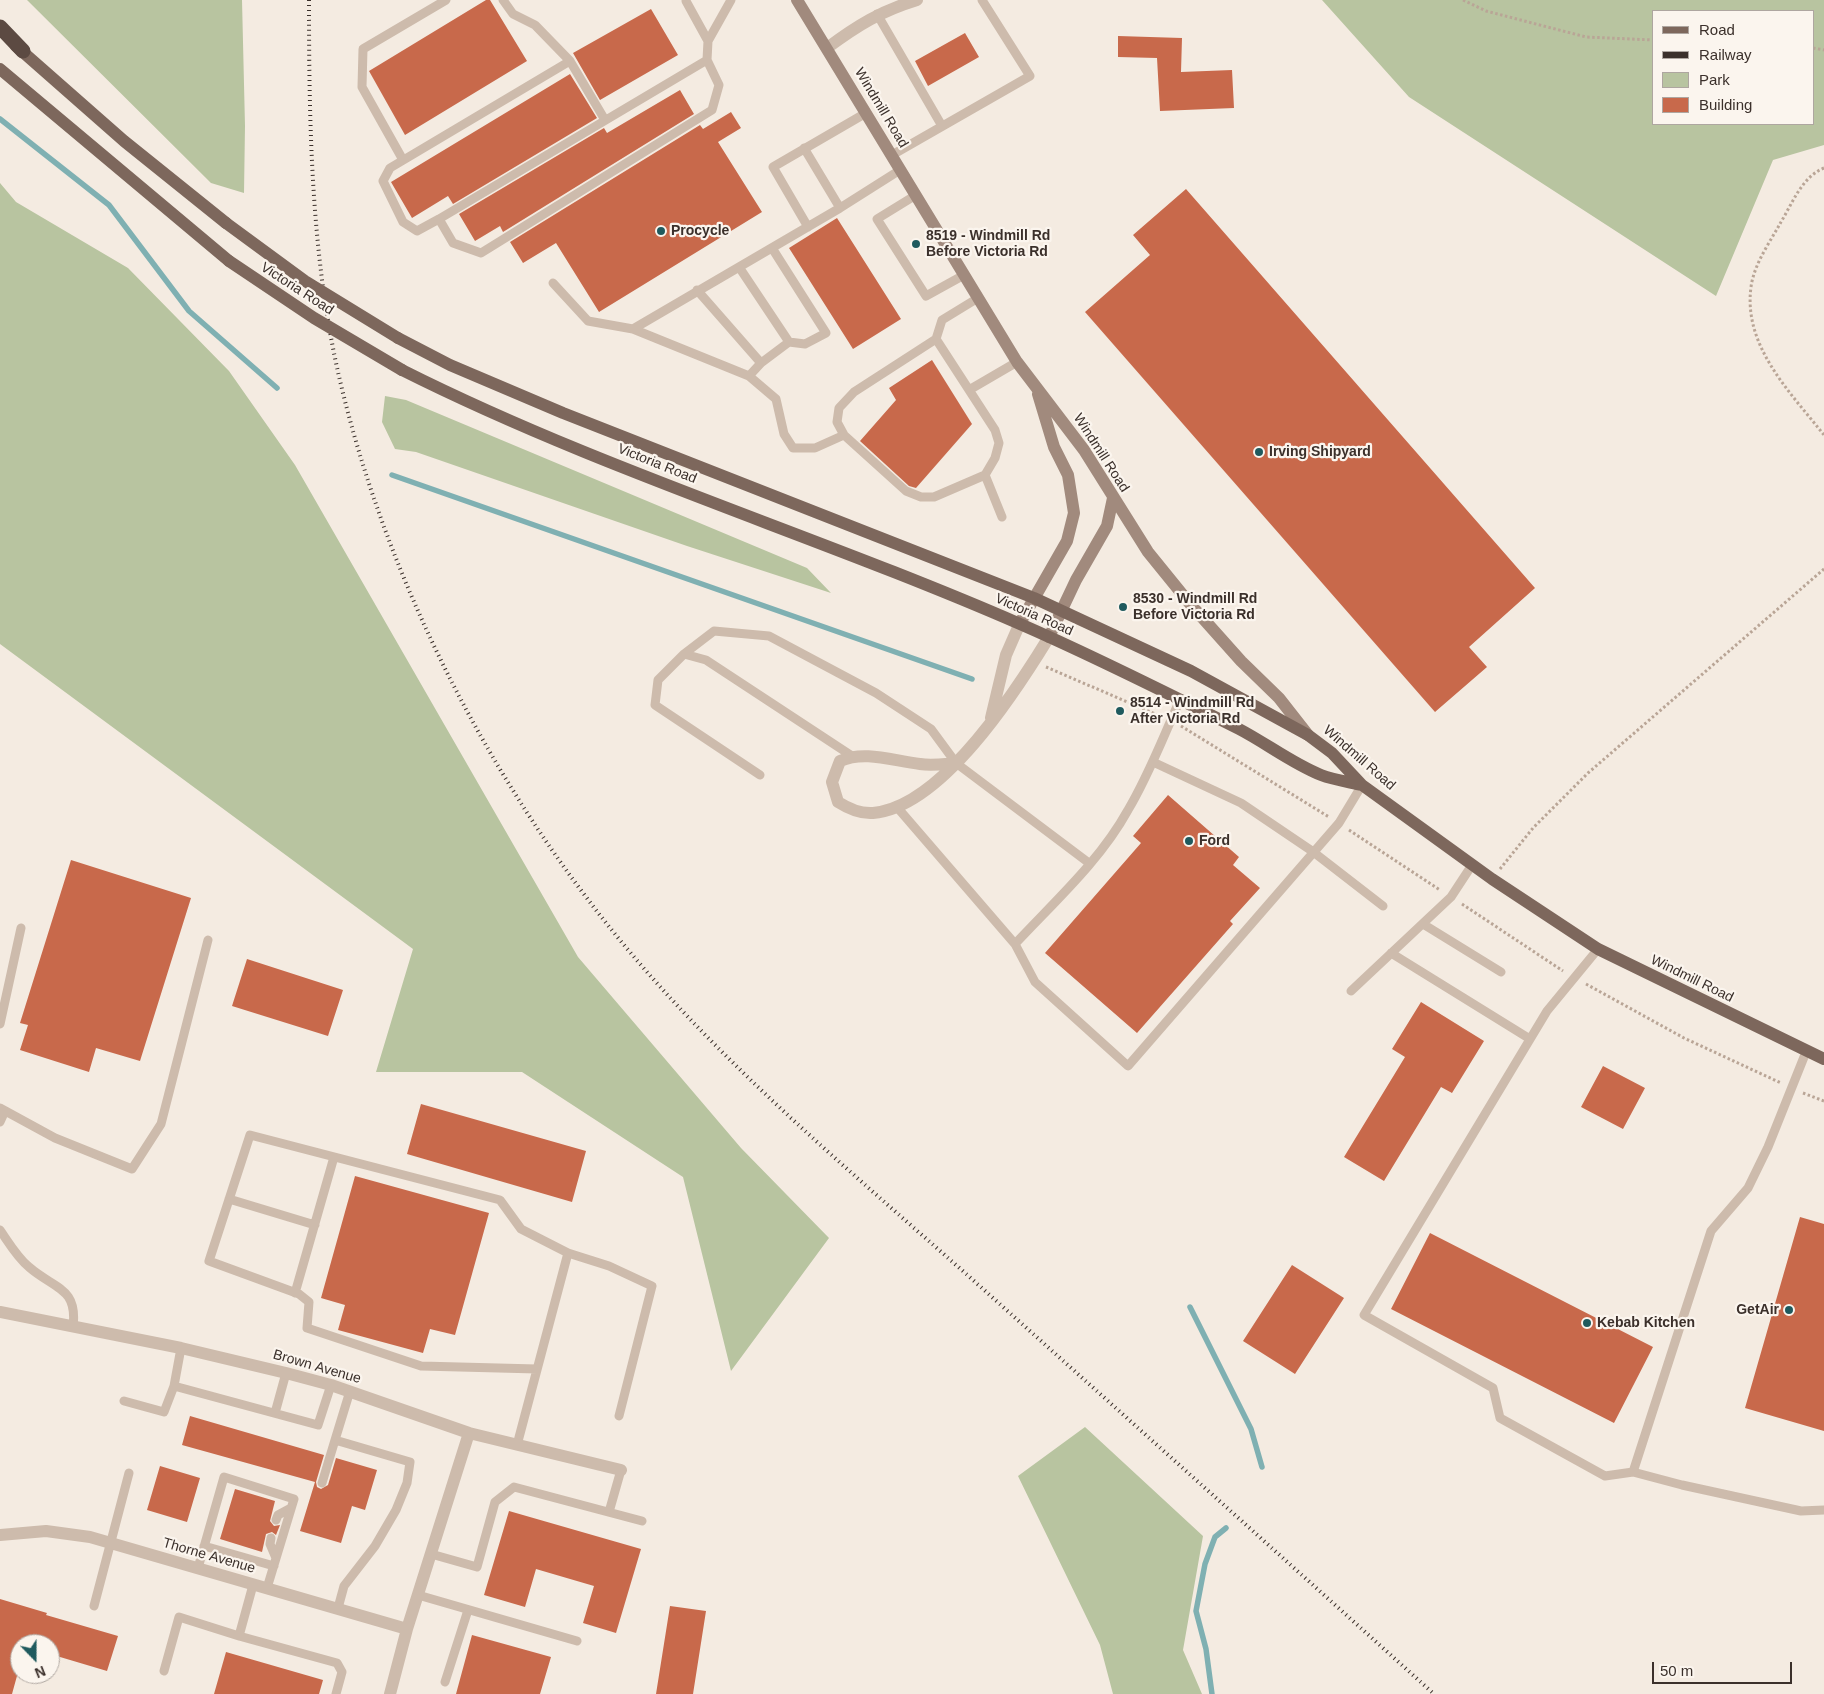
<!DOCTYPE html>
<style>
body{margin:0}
#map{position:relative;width:1824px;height:1694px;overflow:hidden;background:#f4ebe1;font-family:Helvetica,sans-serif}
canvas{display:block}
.legend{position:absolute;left:1652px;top:10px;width:162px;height:115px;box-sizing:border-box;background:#fbf5ee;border:1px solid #aea6a0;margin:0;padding:6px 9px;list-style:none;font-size:15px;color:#3b302b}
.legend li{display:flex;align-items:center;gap:10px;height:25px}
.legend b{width:25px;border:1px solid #aea6a0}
.north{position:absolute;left:10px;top:1634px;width:50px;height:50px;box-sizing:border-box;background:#fbf5ee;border:1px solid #aea6a0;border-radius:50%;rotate:158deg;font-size:14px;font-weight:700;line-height:20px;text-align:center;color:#3b302b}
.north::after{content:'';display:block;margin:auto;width:18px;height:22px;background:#1f5a5e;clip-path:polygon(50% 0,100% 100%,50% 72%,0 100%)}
.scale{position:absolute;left:1652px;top:1662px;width:140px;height:22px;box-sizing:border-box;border:2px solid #3b302b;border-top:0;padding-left:6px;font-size:15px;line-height:18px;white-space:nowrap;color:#3b302b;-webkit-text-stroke:4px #fbf5ee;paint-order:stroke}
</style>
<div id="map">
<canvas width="1824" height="1694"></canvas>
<ul class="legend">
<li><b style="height:6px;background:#7d675c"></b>Road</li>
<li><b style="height:6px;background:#3b302b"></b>Railway</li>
<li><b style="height:14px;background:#b8c4a0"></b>Park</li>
<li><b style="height:14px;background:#c8694b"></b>Building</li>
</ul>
<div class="north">N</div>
<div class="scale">50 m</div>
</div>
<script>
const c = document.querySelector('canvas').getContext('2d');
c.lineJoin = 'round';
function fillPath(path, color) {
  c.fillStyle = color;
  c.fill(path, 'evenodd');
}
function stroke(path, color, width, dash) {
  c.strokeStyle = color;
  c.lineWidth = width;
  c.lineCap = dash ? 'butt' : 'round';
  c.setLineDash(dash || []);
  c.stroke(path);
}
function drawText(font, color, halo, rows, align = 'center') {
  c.font = font + ' Helvetica,sans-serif';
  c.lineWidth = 4.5;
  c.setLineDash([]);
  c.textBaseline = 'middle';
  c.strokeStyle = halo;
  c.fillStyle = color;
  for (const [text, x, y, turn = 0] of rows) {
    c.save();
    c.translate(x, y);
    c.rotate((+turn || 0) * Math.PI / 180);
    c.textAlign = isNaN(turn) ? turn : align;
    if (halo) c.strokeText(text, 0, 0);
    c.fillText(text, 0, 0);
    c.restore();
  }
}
const green = new Path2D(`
 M 27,0 L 242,0 L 245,126 L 244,193 L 211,183 Z
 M 1322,0 L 1824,0 L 1824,145 L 1773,160 L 1716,296 L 1409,97 ZM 1653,11 L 1813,11 L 1813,124 L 1653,124 Z
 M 0,183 L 16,202 L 128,268 L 229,371 L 295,465 L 578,957 L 741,1148 L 829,1238 L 731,1371 L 683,1177 L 522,1072 L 376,1072 L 413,949 L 0,644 Z
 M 385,396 L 406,400 L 807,568 L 831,593 L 687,546 L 416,452 L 395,449 L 382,422 Z
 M 1085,1427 L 1203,1536 L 1183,1650 L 1202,1694 L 1113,1694 L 1100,1645 L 1018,1476 Z`);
const stream = new Path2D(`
 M 0,119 L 109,205 L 189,311 L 277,388
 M 392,475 L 972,679
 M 1190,1307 L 1251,1429 L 1262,1467
 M 1212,1694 L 1206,1649 L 1196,1611 L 1205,1564 L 1215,1537 L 1226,1528`);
const building = new Path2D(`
 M 486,0 L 490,0 L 527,61 L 405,135 L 369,71 Z
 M 651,9 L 678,55 L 600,100 L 573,53 Z
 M 965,33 L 979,57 L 928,86 L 915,61 Z
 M 1118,36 L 1182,38 L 1181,72 L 1232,70 L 1234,108 L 1160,111 L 1157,58 L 1118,57 Z
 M 570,74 L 597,118 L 453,204 L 448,196 L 412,218 L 391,182 Z
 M 680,90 L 694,114 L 503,232 L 500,226 L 475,241 L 459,214 L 604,128 L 607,133 Z
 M 731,112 L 741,128 L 718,142 L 762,212 L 599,312 L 556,243 L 523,263 L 510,242 L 700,125 L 703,129 Z
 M 1186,189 L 1535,588 L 1469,647 L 1487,667 L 1435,712 L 1085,312 L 1150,255 L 1133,235 Z
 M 837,218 L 901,319 L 853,349 L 789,248 Z
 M 932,360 L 972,424 L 916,488 L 909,486 L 860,441 L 896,400 L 889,388 Z
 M 1168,795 L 1239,857 L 1233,865 L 1260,888 L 1230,921 L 1233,924 L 1137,1033 L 1045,953 L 1141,843 L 1133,836 Z
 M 71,860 L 191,898 L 140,1061 L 96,1048 L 89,1072 L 20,1050 L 28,1025 L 20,1023 Z
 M 247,959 L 343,990 L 328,1036 L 232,1006 Z
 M 1421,1002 L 1484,1041 L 1452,1093 L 1441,1087 L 1384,1181 L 1344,1157 L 1405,1057 L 1392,1049 Z
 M 1603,1066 L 1645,1088 L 1623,1129 L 1581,1107 Z
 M 421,1104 L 586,1151 L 572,1202 L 407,1154 Z
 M 355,1176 L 489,1213 L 455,1335 L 430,1329 L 423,1353 L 338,1330 L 345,1305 L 321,1298 Z
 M 1800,1217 L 1824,1224 L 1824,1431 L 1745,1408 Z
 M 1430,1233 L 1653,1347 L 1614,1423 L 1391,1309 Z
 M 1292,1265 L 1344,1298 L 1295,1374 L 1243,1341 Z
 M 190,1416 L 324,1455 L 316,1482 L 317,1487 L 321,1489 L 328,1485 L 336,1458 L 377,1470 L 365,1510 L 352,1506 L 341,1543 L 300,1531 L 315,1482 L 182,1445 Z
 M 160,1466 L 200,1478 L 187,1522 L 147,1510 Z
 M 235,1489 L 275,1501 L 270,1521 L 274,1526 L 280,1525 L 276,1535 L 272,1532 L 266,1534 L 262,1552 L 220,1539 Z
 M 509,1511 L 641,1549 L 616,1633 L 583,1623 L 594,1586 L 536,1569 L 525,1607 L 484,1595 Z
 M 0,1599 L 47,1613 L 46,1615 L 118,1636 L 107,1671 L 50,1654 L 50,1644 L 20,1644 L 20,1665 L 12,1694 L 0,1694 Z
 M 670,1606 L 706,1611 L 693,1694 L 656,1694 Z
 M 472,1635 L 551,1657 L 540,1694 L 456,1694 Z
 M 226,1652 L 323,1680 L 319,1694 L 214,1694 Z`);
const path = new Path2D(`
 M 1463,0 L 1486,11 L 1586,37 L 1653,40
 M 1813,48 L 1824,50
 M 1824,168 C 1802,177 1793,202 1781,222 C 1770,242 1754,264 1751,287 C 1743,346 1790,392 1824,435
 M 1046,667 L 1160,716
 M 1181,726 L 1329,817
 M 1349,830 L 1440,890
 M 1500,869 L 1533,828 L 1588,773 L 1824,569
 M 1462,904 L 1563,971
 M 1586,984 L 1684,1038 L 1781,1083
 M 1803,1093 L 1824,1101`);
const lane = new Path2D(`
 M 686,1 L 708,41
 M 877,14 L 942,126
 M 707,60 L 439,219 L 453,243 L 481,253 L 712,110 L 719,85 L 707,60 L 708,41 L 731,0
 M 570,61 L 605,120
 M 804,148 L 840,208
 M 892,155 L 1030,76 L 982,0
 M 403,160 L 362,87 L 363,49 L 446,0
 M 916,195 L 877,219 L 926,296 L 964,275
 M 439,219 L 417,231 L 403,222 L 383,181 L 390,168 L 570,61 L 535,25 L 513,14 L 503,0
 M 808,227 L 773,167 L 866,113
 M 772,248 L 826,333 L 805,344 L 789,342
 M 553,283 L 588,321 L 633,329 L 840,208 L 900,170
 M 697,290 L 761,363
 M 633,329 L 749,376 L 761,363 L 789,342 L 739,267
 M 936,339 L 995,430 L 999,443 L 995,458 L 985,475 L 934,497 L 921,497 L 906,491 L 844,435 L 837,422 L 839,408 L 854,392 L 936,339 L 942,320 L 978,298
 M 749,376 L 776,399 L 784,434 L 793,448 L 815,448 L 844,435
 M 969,390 L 1017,362
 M 985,475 L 1002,517
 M 684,654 L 714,631 L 769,636 L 876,693 L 931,729 L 956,763 L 1089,863
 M 1153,762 L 1241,803 L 1312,851 L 1383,906
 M 760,775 L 655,705 L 658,680 L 684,654 L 706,660 L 852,756
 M 896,806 L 1015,944 L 1035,982 L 1128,1066 L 1339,823 L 1362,785
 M 1423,924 L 1501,972
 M 1015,944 C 1054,902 1100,861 1128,810 C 1149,775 1163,737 1180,700
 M 1598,949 L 1547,1011 L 1364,1315 L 1493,1388 L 1500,1418 L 1605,1476 L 1633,1472 L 1711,1231 L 1748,1188 L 1768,1147 L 1806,1052
 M 1391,953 L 1530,1039
 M 1351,991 L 1451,897 L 1472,865
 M 0,1024 L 21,928
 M 0,1108 L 55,1138 L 132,1169 L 161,1124 L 208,940
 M 0,1122 L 5,1111
 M 229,1199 L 315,1225
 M 0,1230 C 9,1243 17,1257 29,1267 C 54,1289 78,1287 73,1327
 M 295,1293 L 334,1157
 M 181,1348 L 174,1386 L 318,1425 L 331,1385
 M 537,1369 L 421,1366 L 307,1328 L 309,1302 L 299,1294 L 209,1261 L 250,1135 L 500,1200 L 521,1229 L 568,1253 L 609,1266 L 652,1286 L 619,1416
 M 124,1401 L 164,1412 L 174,1386
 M 275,1413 L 286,1373
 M 517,1445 L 568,1253
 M 1633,1472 L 1682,1485 L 1801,1511 L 1824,1510
 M 322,1483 L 335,1440
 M 609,1512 L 621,1470
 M 276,1520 L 278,1515 L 291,1508
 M 271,1538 L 270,1544 L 276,1558
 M 204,1546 L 274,1566
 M 431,1554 L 477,1567 L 495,1502 L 514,1487 L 642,1521
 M 198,1568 L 224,1477 L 294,1499 L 267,1588
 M 253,1585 L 239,1636 L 337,1663 L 342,1672 L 336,1694
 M 418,1595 L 577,1641
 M 94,1606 L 129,1473
 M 338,1608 L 344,1586 L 375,1546 L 396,1510 L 407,1483 L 410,1462 L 335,1440 L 350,1391
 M 164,1671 L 179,1617 L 239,1636
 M 445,1682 L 468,1610`);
const street = new Path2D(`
 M 827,48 C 858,25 881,11 917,0
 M 991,718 L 1006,655 L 1020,623
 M 956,763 C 944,764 932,766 920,764 C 893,761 865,750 840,761 L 832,782 L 838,802 C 849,809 860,814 873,813 C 942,807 1016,691 1049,637
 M 0,1312 L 181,1348 L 286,1373 L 331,1385 L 469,1433 L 621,1470
 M 0,1535 L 46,1531 L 90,1537 L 407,1629
 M 390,1694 L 407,1629 L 469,1433`);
const secondary = new Path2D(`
 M 797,0 L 1017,362 L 1084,450 L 1148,552 L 1191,605 L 1241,661 L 1279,698 L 1308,735
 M 1020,623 L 1067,541 L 1074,513 L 1068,475 L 1054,447 L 1038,394
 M 1049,637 L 1076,580 L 1107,526 L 1113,498`);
const primary = new Path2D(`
 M 16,46 L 124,141 L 226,223
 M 0,69 L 229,261
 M 398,338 L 450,365 L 563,413 L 1034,598 L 1191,671 L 1308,735 L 1332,753 L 1362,785 L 1492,879 L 1598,949 L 1824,1059
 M 402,370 C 601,470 816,535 1020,624 C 1094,656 1167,693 1239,729 C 1266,743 1293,764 1321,775 C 1334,780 1349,782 1362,785`);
const highway = new Path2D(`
 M 0,27 L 23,51`);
const rail = new Path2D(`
 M 309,0 C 309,123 311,251 338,372 C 388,592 505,813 655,981 C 751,1089 865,1184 973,1280 C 1127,1418 1281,1556 1434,1694`);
const primaryBridge = new Path2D(`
 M 226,223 L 305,281 L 398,338
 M 229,261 L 314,318 L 402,370`);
const markers = [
 [661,231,5,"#1f5a5e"],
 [916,244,5,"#1f5a5e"],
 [1259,452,5,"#1f5a5e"],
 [1123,607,5,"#1f5a5e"],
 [1120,711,5,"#1f5a5e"],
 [1189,841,5,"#1f5a5e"],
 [1789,1310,5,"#1f5a5e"],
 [1587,1323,5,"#1f5a5e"]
];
const streetNames = [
 ["Windmill Road",881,108,59],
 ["Victoria Road",297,289,33],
 ["Windmill Road",1101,453,57],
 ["Victoria Road",657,464,22],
 ["Victoria Road",1034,615,24],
 ["Windmill Road",1359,758,41],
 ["Windmill Road",1692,979,26],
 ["Brown Avenue",317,1367,16],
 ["Thorne Avenue",209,1556,16]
];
const poiNames = [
 ["Procycle",671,231],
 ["8519 - Windmill Rd",926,236],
 ["Before Victoria Rd",926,252],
 ["Irving Shipyard",1269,452],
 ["8530 - Windmill Rd",1133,599],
 ["Before Victoria Rd",1133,615],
 ["8514 - Windmill Rd",1130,703],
 ["After Victoria Rd",1130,719],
 ["Ford",1199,841],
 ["GetAir",1779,1310,"right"],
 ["Kebab Kitchen",1597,1323]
];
fillPath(green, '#b8c4a0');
stroke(stream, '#7fb0b2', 5.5);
fillPath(building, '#c8694b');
stroke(path, '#b9a596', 3, [2.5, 2.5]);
stroke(lane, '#cdbbac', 9);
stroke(street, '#cdbbac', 12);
stroke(secondary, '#a18a7d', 12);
stroke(primary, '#7d675c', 12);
stroke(highway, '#5c4a42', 15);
stroke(rail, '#3b302b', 4, [1, 4]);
stroke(primaryBridge, '#7d675c', 12);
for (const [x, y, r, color] of markers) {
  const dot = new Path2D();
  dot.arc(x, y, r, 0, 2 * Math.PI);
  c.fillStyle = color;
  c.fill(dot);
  stroke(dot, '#fbf5ee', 2);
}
drawText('14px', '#3b302b', '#fbf5ee', streetNames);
drawText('bold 14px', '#3b302b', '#fbf5ee', poiNames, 'left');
</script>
